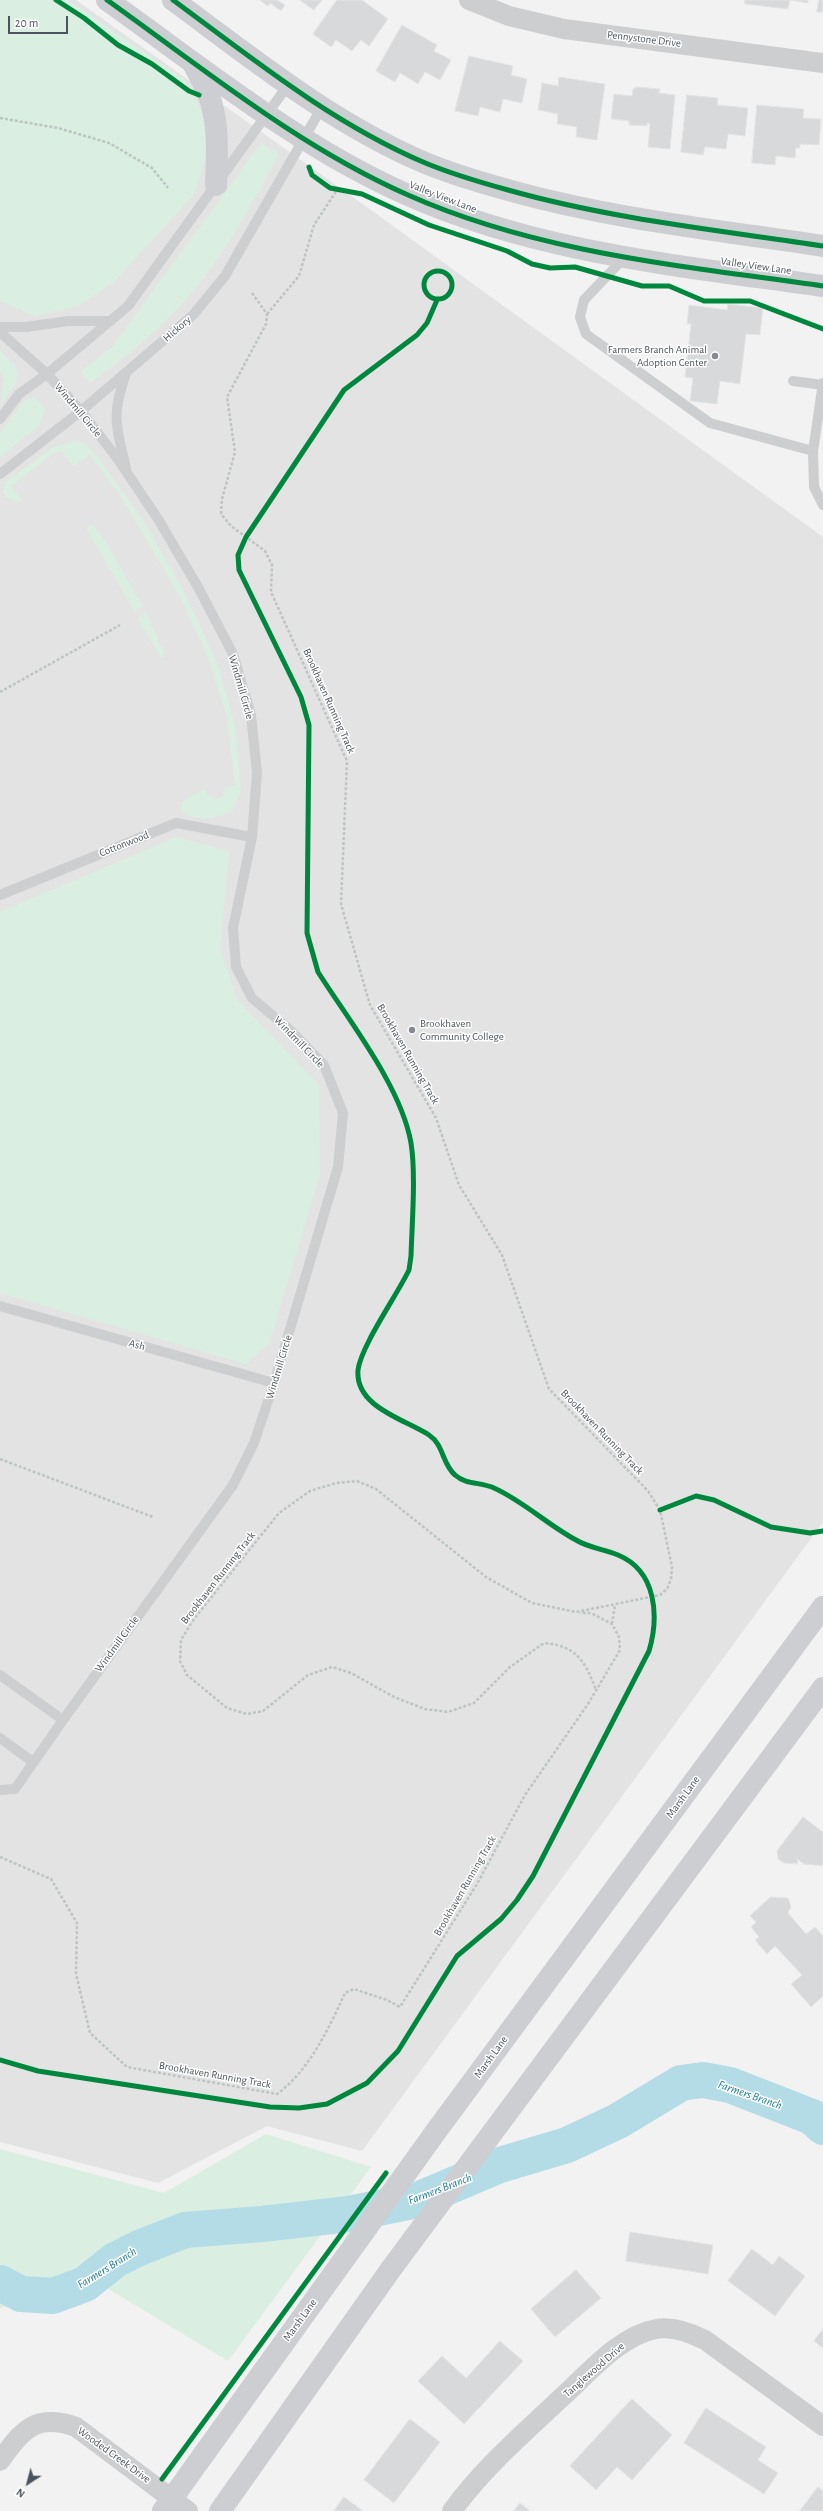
<!DOCTYPE html>
<style>
body{margin:0}
#map{position:relative;width:823px;height:2511px;overflow:hidden;background:#f2f2f2;font-family:"Alegreya Sans",sans-serif}
canvas{display:block}
.north{position:absolute;left:8px;top:2463px;width:40px;height:40px;-webkit-text-stroke:3px #fff;paint-order:stroke;rotate:216deg;font-size:11px;font-weight:700;line-height:16px;text-align:center;color:#4b545c}
.north::after{content:'';display:block;margin:auto;width:14px;height:18px;background:#4b545c;clip-path:polygon(50% 0,100% 100%,50% 72%,0 100%)}
.scale{position:absolute;left:8px;top:16px;width:60px;height:18px;box-sizing:border-box;border:2px solid #4b545c;border-top:0;padding-left:5px;font-size:12px;line-height:14px;white-space:nowrap;color:#4b545c;-webkit-text-stroke:3px #fff;paint-order:stroke}
</style>
<div id="map">
<canvas width="823" height="2511"></canvas>
<div class="north">N</div>
<div class="scale">20 m</div>
</div>
<script>
const c = document.querySelector('canvas').getContext('2d');
c.lineJoin = 'round';
function fillPath(path, color) {
  c.fillStyle = color;
  c.fill(path, 'evenodd');
}
function stroke(path, color, width, dash) {
  c.strokeStyle = color;
  c.lineWidth = width;
  c.lineCap = dash ? 'butt' : 'round';
  c.setLineDash(dash || []);
  c.stroke(path);
}
function drawText(font, color, halo, rows, align = 'center') {
  c.font = font + ' "Alegreya Sans",sans-serif';
  c.lineWidth = 3;
  c.setLineDash([]);
  c.textBaseline = 'middle';
  c.strokeStyle = halo;
  c.fillStyle = color;
  for (const [text, x, y, turn = 0] of rows) {
    c.save();
    c.translate(x, y);
    c.rotate((+turn || 0) * Math.PI / 180);
    c.textAlign = isNaN(turn) ? turn : align;
    if (halo) c.strokeText(text, 0, 0);
    c.fillText(text, 0, 0);
    c.restore();
  }
}
const education = new Path2D(`
 M 0,0 L 76,0 L 364,205 L 823,537 L 823,1522 L 362,2151 L 267,2126 L 158,2183 L 0,2142 Z`);
const green = new Path2D(`
 M 0,0 L 68,0 L 185,80 L 215,134 L 193,196 L 114,282 L 80,305 L 35,316 L 0,301 Z
 M 261,143 L 279,154 C 248,213 215,272 167,320 C 144,343 117,363 90,383 L 80,372 L 111,348 Z
 M 0,351 L 14,364 L 18,371 L 16,383 L 0,406 L 4,379 L 0,371 Z
 M 35,397 L 45,408 L 39,426 L 0,457 L 0,433 L 23,401 Z
 M 74,441 L 86,444 L 96,455 L 143,520 L 183,590 L 217,662 L 235,725 L 241,790 L 232,812 C 214,818 197,822 181,811 L 182,802 L 204,789 L 208,795 L 216,799 L 223,797 L 224,787 L 235,786 L 227,717 L 208,658 L 182,601 L 121,497 L 90,455 L 73,466 L 61,451 L 53,454 L 11,486 L 22,500 L 17,502 L 6,497 L 3,492 L 4,483 L 52,448 Z
 M 89,525 L 94,526 L 104,539 L 143,607 L 134,611 L 87,530 Z
 M 146,613 L 164,652 L 164,656 L 161,658 L 137,618 Z
 M 176,837 L 229,851 L 220,949 L 237,999 L 319,1085 L 320,1175 L 269,1344 L 246,1364 L 0,1293 L 0,912 Z
 M 266,2134 L 371,2167 L 228,2361 L 105,2287 L 0,2308 L 0,2149 L 164,2193 Z`);
const river = new Path2D(`
 M 0,2283 L 21,2294 L 53,2296 L 85,2284 L 115,2260 L 139,2248 L 185,2230 L 262,2224 L 349,2214 L 417,2200 L 500,2165 L 567,2145 L 618,2121 L 681,2083 L 703,2080 L 730,2085 L 812,2117 L 823,2127`);
const building = new Path2D(`
 M 260,0 L 277,0 L 285,5 L 281,11 L 270,3 L 268,6 Z
 M 300,0 L 322,0 L 314,10 Z
 M 337,0 L 362,0 L 388,19 L 369,46 L 361,40 L 352,51 L 336,40 L 331,47 L 313,34 Z
 M 745,0 L 808,0 L 808,3 L 790,0 L 788,9 L 745,4 Z
 M 819,0 L 823,0 L 823,12 L 817,12 Z
 M 402,25 L 437,45 L 434,51 L 451,60 L 440,80 L 425,72 L 418,84 L 400,73 L 395,82 L 376,71 Z
 M 469,56 L 513,66 L 511,75 L 527,79 L 522,103 L 503,99 L 500,112 L 480,107 L 478,116 L 455,111 Z
 M 559,77 L 605,84 L 597,140 L 576,137 L 577,127 L 557,124 L 558,114 L 538,110 L 542,83 L 558,86 Z
 M 638,87 L 660,89 L 659,93 L 675,95 L 670,149 L 648,147 L 650,124 L 647,123 L 647,126 L 629,125 L 629,121 L 611,119 L 614,94 L 632,96 L 633,89 Z
 M 687,95 L 718,98 L 717,105 L 748,108 L 745,136 L 728,134 L 726,149 L 705,147 L 703,155 L 681,152 Z
 M 757,105 L 804,109 L 803,118 L 821,119 L 819,145 L 800,144 L 800,148 L 796,148 L 795,158 L 776,156 L 775,165 L 752,163 Z
 M 728,304 L 763,308 L 760,335 L 746,334 L 740,384 L 720,381 L 717,404 L 690,401 L 693,378 L 685,377 L 691,324 L 687,324 L 689,305 L 727,310 Z
 M 803,1817 L 823,1832 L 823,1866 L 804,1864 L 797,1859 L 798,1864 L 784,1863 L 778,1859 L 777,1851 Z
 M 771,1897 L 788,1898 L 791,1907 L 788,1913 L 806,1934 L 815,1927 L 823,1936 L 823,1996 L 811,2007 L 791,1984 L 802,1975 L 775,1946 L 767,1954 L 755,1940 L 759,1937 L 751,1927 L 756,1922 L 750,1916 Z
 M 630,2232 L 713,2245 L 708,2274 L 626,2261 Z
 M 752,2249 L 773,2265 L 779,2256 L 805,2276 L 775,2316 L 728,2281 Z
 M 576,2270 L 601,2298 L 555,2337 L 531,2309 Z
 M 823,2329 L 823,2348 L 814,2341 Z
 M 500,2341 L 523,2361 L 464,2424 L 418,2381 L 442,2356 L 466,2378 Z
 M 632,2399 L 672,2435 L 632,2480 L 617,2467 L 596,2490 L 570,2466 Z
 M 706,2408 L 766,2447 L 758,2460 L 778,2473 L 764,2494 L 684,2443 Z
 M 410,2419 L 440,2442 L 394,2503 L 364,2480 Z
 M 818,2487 L 823,2491 L 823,2511 L 800,2511 Z
 M 344,2497 L 363,2511 L 334,2511 Z
 M 520,2503 L 530,2511 L 514,2511 Z`);
const path = new Path2D(`
 M 0,118 L 58,128 L 109,143 L 152,168 L 168,188
 M 252,293 L 267,314 L 266,324 L 227,397 L 235,452 L 222,499 L 221,514 L 231,526 L 265,551 L 272,565 L 271,592 L 347,761 L 341,904 L 370,1005 L 436,1118 L 459,1185 L 502,1255 L 549,1389 L 648,1491 L 660,1510 L 672,1567 L 671,1579 L 667,1589 L 660,1595 L 576,1612 L 532,1603 L 486,1577 L 376,1489 L 357,1481 L 336,1483 L 310,1491 L 279,1513 L 194,1619 L 181,1640 L 180,1661 L 187,1675 L 227,1708 L 247,1714 L 263,1711 L 308,1675 L 332,1667 L 351,1673 L 394,1697 L 425,1709 L 448,1712 L 474,1703 L 510,1667 L 544,1643 C 577,1646 585,1661 596,1690
 M 267,314 L 299,276 L 314,225 L 337,190
 M 0,692 L 120,625
 M 0,1459 L 153,1517
 M 612,1624 L 615,1605
 M 0,1857 L 51,1879 L 77,1923 L 76,1974 L 90,2033 L 127,2067 L 277,2094 C 309,2071 329,2028 345,1993 L 354,1989 L 387,2000 L 400,2007 L 477,1884 L 525,1795 L 588,1704 L 620,1650 L 619,1637 L 612,1624 L 591,1613 L 580,1613`);
const lane = new Path2D(`
 M 625,257 L 584,300 L 580,317 L 586,334 L 710,423 L 813,451
 M 0,327 L 26,327 L 68,321 L 111,321
 M 0,332 L 47,374 L 81,411 L 117,458 L 158,519 L 198,587 L 233,654 L 251,715 L 257,773 L 252,837 L 233,928 L 236,967 L 252,998 L 290,1030 L 324,1065 L 343,1113 L 338,1167 L 274,1383 L 254,1443 L 233,1485 L 63,1720 L 0,1675
 M 126,373 C 111,416 116,426 126,468
 M 793,381 L 823,385
 M 823,383 L 813,451 L 814,487 L 823,505
 M 0,419 L 19,394 L 47,374 L 128,306 L 288,85
 M 0,474 L 81,411 L 193,315 L 225,276 L 322,107
 M 0,895 L 176,823 L 252,837
 M 0,1306 L 274,1383
 M 0,1738 L 33,1762
 M 0,1790 L 15,1789 L 63,1720`);
const street = new Path2D(`
 M 469,0 L 509,16 L 564,29 L 823,63
 M 0,2461 C 23,2429 36,2413 76,2427 L 188,2511
 M 452,2511 C 483,2468 523,2434 561,2398 C 588,2374 619,2336 656,2329 C 672,2326 691,2333 705,2340 L 823,2426`);
const secondary = new Path2D(`
 M 107,0 C 204,69 299,147 408,195 C 538,253 683,266 823,286
 M 173,0 C 253,59 332,123 423,162 C 451,174 479,182 508,190 C 611,219 717,230 823,246
 M 193,63 C 199,75 207,88 211,102 C 219,129 217,157 216,185
 M 163,2511 L 437,2130 L 823,1607
 M 220,2511 L 391,2269 L 823,1688`);
const cycleway = new Path2D(`
 M 56,0 L 84,18 L 118,45 L 152,64 L 189,91 L 199,95
 M 107,0 C 204,69 299,147 408,195 C 538,253 683,266 823,286
 M 173,0 C 253,59 332,123 423,162 C 451,174 479,182 508,190 C 611,219 717,230 823,246
 M 309,167 L 312,175 L 330,188 L 362,194 L 429,225 L 507,251 L 532,264 L 550,268 L 575,267 L 642,286 L 669,286 L 704,301 L 750,301 L 823,329
 M424 285a14 14 0 1 1 28 0a14 14 0 1 1-28 0Z
 M 660,1510 L 696,1496 L 714,1500 L 771,1527 L 810,1533 L 823,1531
 M 0,2060 L 38,2071 L 270,2107 L 299,2108 L 327,2104 L 367,2083 L 398,2051 L 457,1956 L 501,1919 L 517,1900 L 533,1876 L 649,1651 C 659,1617 657,1571 618,1555 C 604,1549 589,1548 576,1540 C 548,1525 523,1501 494,1488 C 482,1482 466,1485 455,1475 C 442,1464 444,1445 429,1435 C 404,1419 355,1407 358,1370 C 361,1346 397,1295 409,1270 L 411,1256 C 412,1223 416,1174 411,1143 C 401,1086 349,1021 318,972 L 307,933 L 309,725 L 301,697 L 239,570 L 238,555 L 246,537 L 344,390 L 417,335 L 427,323 L 437,300
 M 162,2479 L 386,2173`);
const markers = [
 [715,356,4,"#858b90"],
 [412,1030,4,"#858b90"]
];
const streetNames = [
 ["Pennystone Drive",644,39,7],
 ["Valley View Lane",443,197,21],
 ["Valley View Lane",756,266,8],
 ["Hickory",177,329,-41],
 ["Windmill Circle",78,410,50],
 ["Windmill Circle",241,687,74],
 ["Brookhaven Running Track",329,701,66],
 ["Cottonwood",124,844,-22],
 ["Windmill Circle",299,1042,46],
 ["Brookhaven Running Track",408,1054,60],
 ["Ash",137,1345,15],
 ["Windmill Circle",279,1367,-73],
 ["Brookhaven Running Track",602,1432,46],
 ["Brookhaven Running Track",218,1578,-52],
 ["Windmill Circle",117,1644,-54],
 ["Marsh Lane",683,1797,-54],
 ["Brookhaven Running Track",465,1886,-60],
 ["Marsh Lane",491,2057,-54],
 ["Brookhaven Running Track",215,2075,10],
 ["Marsh Lane",300,2320,-54],
 ["Tanglewood Drive",594,2370,-41],
 ["Wooded Creek Drive",114,2455,36]
];
const poiNames = [
 ["Farmers Branch Animal",707,350],
 ["Adoption Center",707,363],
 ["Brookhaven",420,1024,"left"],
 ["Community College",420,1037,"left"]
];
const waterNames = [
 ["Farmers Branch",750,2095,19],
 ["Farmers Branch",440,2189,-21],
 ["Farmers Branch",107,2268,-32]
];
fillPath(education, '#e4e3e3');
fillPath(green, '#daeee2');
stroke(river, '#b3dce7', 36);
fillPath(building, '#d8d9db');
stroke(building, '#e4e4e5', 1);
stroke(path, '#bcc5c2', 2.5, [3, 2]);
stroke(lane, '#ccced0', 10);
stroke(street, '#ccced0', 20);
stroke(secondary, '#cdced1', 22);
stroke(cycleway, '#00873e', 5);
for (const [x, y, r, color] of markers) {
  const dot = new Path2D();
  dot.arc(x, y, r, 0, 2 * Math.PI);
  c.fillStyle = color;
  c.fill(dot);
  stroke(dot, '#fff', 1.5);
}
drawText('11px', '#4b545c', '#fff', streetNames);
drawText('11px', '#4b545c', '#fff', poiNames, 'right');
drawText('italic 12px', '#1d7b95', '#fff', waterNames);
</script>
